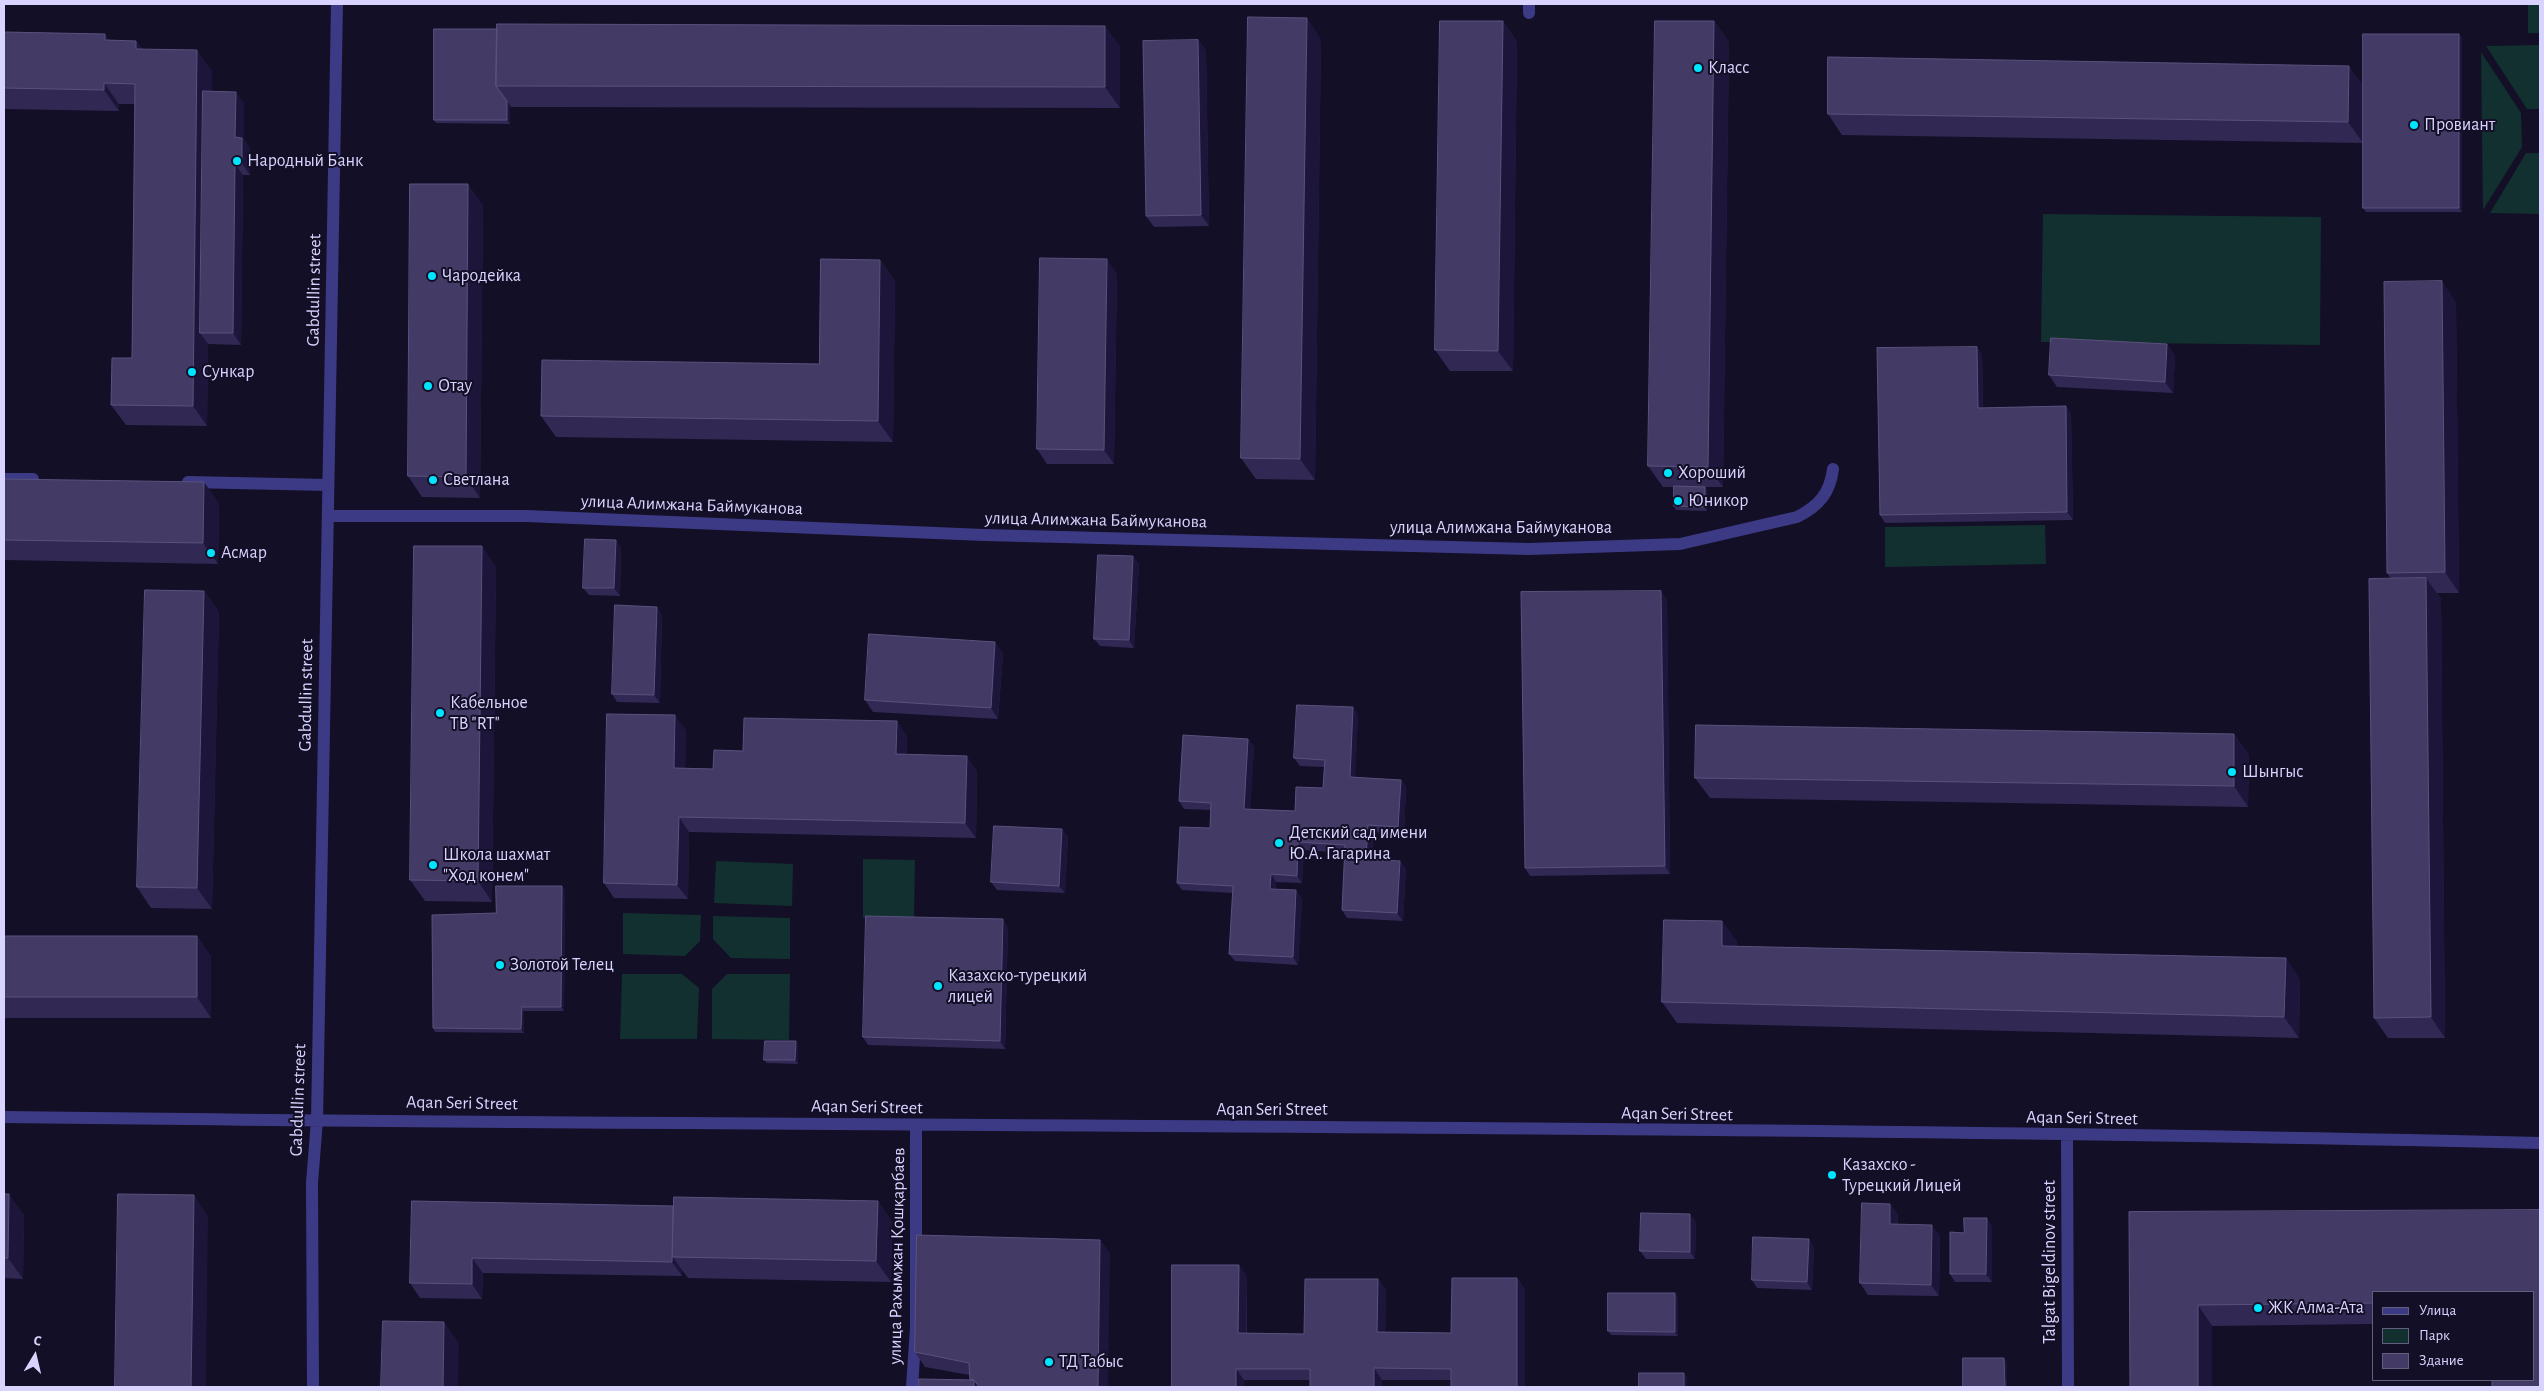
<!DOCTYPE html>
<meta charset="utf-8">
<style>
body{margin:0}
#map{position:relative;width:2544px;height:1391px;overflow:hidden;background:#130f26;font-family:"Alegreya Sans",sans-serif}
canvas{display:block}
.frame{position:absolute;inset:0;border:5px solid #d9d4ff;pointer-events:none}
.legend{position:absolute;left:2372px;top:1291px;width:162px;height:90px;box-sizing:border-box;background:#130f26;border:1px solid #625e7d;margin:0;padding:6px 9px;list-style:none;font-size:15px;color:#d9d4ff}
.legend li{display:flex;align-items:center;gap:10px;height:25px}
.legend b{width:25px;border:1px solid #625e7d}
.north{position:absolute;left:10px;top:1331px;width:50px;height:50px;-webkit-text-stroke:4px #130f26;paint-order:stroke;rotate:9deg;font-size:14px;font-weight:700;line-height:20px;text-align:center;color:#d9d4ff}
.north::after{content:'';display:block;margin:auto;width:18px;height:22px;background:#d9d4ff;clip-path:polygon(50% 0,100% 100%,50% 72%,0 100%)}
</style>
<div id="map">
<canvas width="2544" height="1391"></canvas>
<div class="frame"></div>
<ul class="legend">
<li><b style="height:6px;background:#3d3a85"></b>Улица</li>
<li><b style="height:14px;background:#12302f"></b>Парк</li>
<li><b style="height:14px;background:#433a66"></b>Здание</li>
</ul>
<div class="north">С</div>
</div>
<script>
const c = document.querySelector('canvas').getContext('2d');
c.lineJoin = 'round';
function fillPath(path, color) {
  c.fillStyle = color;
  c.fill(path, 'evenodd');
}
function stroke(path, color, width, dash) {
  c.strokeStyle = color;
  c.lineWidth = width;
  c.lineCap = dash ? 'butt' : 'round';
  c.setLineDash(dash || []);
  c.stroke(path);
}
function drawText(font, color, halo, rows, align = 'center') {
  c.font = font + ' "Alegreya Sans",sans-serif';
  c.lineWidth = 4;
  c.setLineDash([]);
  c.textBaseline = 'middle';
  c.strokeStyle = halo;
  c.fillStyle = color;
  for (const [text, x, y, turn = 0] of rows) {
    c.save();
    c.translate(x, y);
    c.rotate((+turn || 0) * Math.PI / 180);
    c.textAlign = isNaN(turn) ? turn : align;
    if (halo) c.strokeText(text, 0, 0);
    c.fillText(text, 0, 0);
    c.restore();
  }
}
const green = new Path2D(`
 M 2528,4 L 2540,4 L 2540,33 L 2528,33 Z
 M 2540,45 L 2540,109 L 2527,109 L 2486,46 Z
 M 2481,52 L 2521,113 L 2522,147 L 2483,210 Z
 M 2526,153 L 2540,153 L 2540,214 L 2490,213 Z
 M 2043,214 L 2321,217 L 2320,345 L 2041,342 Z
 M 2045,525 L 2046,564 L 1885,567 L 1885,527 Z
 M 863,859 L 915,860 L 914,919 L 863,918 Z
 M 716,861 L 793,864 L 792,906 L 714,903 Z
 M 623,913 L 701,915 L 700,941 L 685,956 L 623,954 Z
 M 713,916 L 790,918 L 790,959 L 731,958 L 713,939 Z
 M 622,974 L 682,974 L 699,988 L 697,1039 L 620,1039 Z
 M 727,974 L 790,974 L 789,1040 L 712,1039 L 712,989 Z`);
const minor = new Path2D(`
 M 1529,4 L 1529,13
 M 4,479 L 33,479
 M 188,482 L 328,485
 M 328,516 L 526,516 L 984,535 L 1529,549 L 1680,544 L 1797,517 C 1819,506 1830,493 1833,469
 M 4,1117 C 849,1128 1695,1123 2540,1143
 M 2067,1136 L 2068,1387
 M 313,1387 L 312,1183 L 317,1120 L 337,4
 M 912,1387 L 916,1328 L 916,1126`);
const wall = new Path2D(`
 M 1503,21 L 1517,42 L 1513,371 L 1450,371 L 1435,350 Z
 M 1714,21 L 1729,42 L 1723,487 L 1705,487 L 1708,491 L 1707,511 L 1676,510 L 1674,506 L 1674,487 L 1663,487 L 1648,466 Z
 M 434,29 L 1120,46 L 1120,108 L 511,107 L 510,105 L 510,124 L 436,123 L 434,120 Z
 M 4,32 L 109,40 L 136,41 L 142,49 L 212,71 L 211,91 L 244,103 L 244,139 L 250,149 L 250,175 L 243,175 L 241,345 L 208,344 L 207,426 L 126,425 L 111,405 L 132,358 L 135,104 L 119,104 L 119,111 L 4,109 Z
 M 2459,34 L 2462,38 L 2462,212 L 2366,212 L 2363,208 L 2363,117 L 2363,143 L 1842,135 L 1828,114 L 2363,86 Z
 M 1321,39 L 1315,480 L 1256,479 L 1241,458 Z
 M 1198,40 L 1206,51 L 1209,226 L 1154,227 L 1146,216 Z
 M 483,205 L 480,498 L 422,497 L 408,476 Z
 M 880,260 L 895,281 L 893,442 L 556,437 L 541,416 L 819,364 Z
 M 1117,274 L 1114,464 L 1047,464 L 1037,449 Z
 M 2456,302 L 2459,593 L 2437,593 L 2441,599 L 2445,1038 L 2388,1038 L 2374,1018 L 2391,579 L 2387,573 Z
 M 2167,344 L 2175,356 L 2173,393 L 2057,387 L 2049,375 Z
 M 1982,354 L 1983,408 L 2066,406 L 2071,414 L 2073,520 L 1885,523 L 1880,515 Z
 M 4,479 L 219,503 L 218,564 L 4,560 Z
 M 616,540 L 621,548 L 620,596 L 589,595 L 583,588 Z
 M 1139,564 L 1134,648 L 1100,646 L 1094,639 Z
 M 496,567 L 492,902 L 425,901 L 410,880 Z
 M 204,591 L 219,612 L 212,909 L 151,908 L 137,887 Z
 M 1667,599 L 1670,874 L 1530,876 L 1525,868 Z
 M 662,615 L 660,703 L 617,702 L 612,694 Z
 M 1003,653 L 998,719 L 873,712 L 865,700 Z
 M 1358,715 L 1355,777 L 1401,780 L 1406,787 L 1404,834 L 1373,832 L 1372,859 L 1406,868 L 1403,921 L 1347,918 L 1342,910 L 1345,853 L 1304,850 L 1302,883 L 1276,882 L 1276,889 L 1302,898 L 1298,965 L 1235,961 L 1229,954 L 1233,893 L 1182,890 L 1177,883 L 1210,828 L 1211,810 L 1184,809 L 1179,801 L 1248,739 L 1254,746 L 1250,809 L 1295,811 L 1323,788 L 1324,767 L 1300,766 L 1294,758 Z
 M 686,730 L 685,768 L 713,769 L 743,751 L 907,736 L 907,755 L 977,771 L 976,838 L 689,832 L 688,899 L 614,898 L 604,883 Z
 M 2234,734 L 2249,755 L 2248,807 L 1710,798 L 1695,778 Z
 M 1068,836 L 1065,893 L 997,890 L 991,882 Z
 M 565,890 L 564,1011 L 524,1011 L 524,1033 L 435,1032 L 433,1028 L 496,913 Z
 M 1722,921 L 1737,942 L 1737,946 L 2300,979 L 2299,1038 L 1677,1023 L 1662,1002 Z
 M 1008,927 L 1005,1049 L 868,1045 L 863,1037 Z
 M 4,936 L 197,936 L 211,957 L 211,1018 L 4,1018 Z
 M 798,1045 L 798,1064 L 767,1063 L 764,1060 Z
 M 4,1194 L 24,1215 L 23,1279 L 4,1278 Z
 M 412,1201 L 674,1208 L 878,1201 L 892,1222 L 891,1282 L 688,1278 L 682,1270 L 682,1276 L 483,1273 L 482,1299 L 420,1298 L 410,1283 Z
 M 1890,1204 L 1898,1215 L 1898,1225 L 1940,1236 L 1939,1296 L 1868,1295 L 1860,1283 Z
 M 2129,1212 L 2533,1292 L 2373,1292 L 2373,1324 L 2212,1326 Z
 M 1696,1221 L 1695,1259 L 1646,1259 L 1640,1251 Z
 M 1992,1226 L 1992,1282 L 1955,1282 L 1950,1274 L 1964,1233 Z
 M 1100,1240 L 1110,1254 L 970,1380 L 969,1375 L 925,1367 L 915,1352 Z
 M 1814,1247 L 1812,1290 L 1757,1288 L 1752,1280 Z
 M 1172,1265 L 1247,1276 L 1247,1333 L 1304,1334 L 1378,1279 L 1386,1290 L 1385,1332 L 1451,1333 L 1517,1278 L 1525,1290 L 1451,1380 L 1244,1380 L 1244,1387 Z
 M 1678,1297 L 1678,1336 L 1611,1335 L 1608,1331 Z`);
const shadedWall = new Path2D(`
 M 1307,18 L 1321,39 L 1315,480 L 1300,459 Z
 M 1503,21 L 1517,42 L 1513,371 L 1498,351 Z
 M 1714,21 L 1729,42 L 1723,487 L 1708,467 Z
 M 1105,26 L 1120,46 L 1120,108 L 1105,87 Z
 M 105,34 L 120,55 L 105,40 Z
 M 2459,34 L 2462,38 L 2462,212 L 2459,208 Z
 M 1198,40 L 1206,51 L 1209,226 L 1201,215 Z
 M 136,41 L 151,62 L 136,49 Z
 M 197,50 L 212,71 L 208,333 L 200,333 L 208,344 L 207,426 L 193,406 Z
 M 2349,66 L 2364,86 L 2363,143 L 2348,122 Z
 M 104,83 L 119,104 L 119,111 L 104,90 Z
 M 236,92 L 244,103 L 244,139 L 250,149 L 250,175 L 242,164 L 235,137 Z
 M 507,101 L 510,105 L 510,124 L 507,120 Z
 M 235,164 L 243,175 L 241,345 L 233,333 Z
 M 468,184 L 483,205 L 480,498 L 466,477 Z
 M 1107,259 L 1117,274 L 1114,464 L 1104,450 Z
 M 880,260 L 895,281 L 893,442 L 878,421 Z
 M 2442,281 L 2456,302 L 2459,593 L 2445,572 Z
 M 2167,344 L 2175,356 L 2173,393 L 2165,382 Z
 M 1977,347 L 1982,354 L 1983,416 L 1978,408 Z
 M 2066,406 L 2071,414 L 2073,520 L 2067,512 Z
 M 204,482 L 219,503 L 218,564 L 203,543 Z
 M 1705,487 L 1708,491 L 1707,511 L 1705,507 Z
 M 616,540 L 621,548 L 620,596 L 614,588 Z
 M 482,546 L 496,567 L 492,902 L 478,881 Z
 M 1133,556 L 1139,564 L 1134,648 L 1129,640 Z
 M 2426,578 L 2441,599 L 2445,1038 L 2431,1017 Z
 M 204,591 L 219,612 L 212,909 L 197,888 Z
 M 1661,591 L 1667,599 L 1670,874 L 1665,866 Z
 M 657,607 L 662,615 L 660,703 L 654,695 Z
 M 995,642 L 1003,653 L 998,719 L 991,708 Z
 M 1353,707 L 1358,715 L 1355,784 L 1350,777 Z
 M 675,715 L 686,730 L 685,783 L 674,768 Z
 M 897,721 L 907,736 L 907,769 L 896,754 Z
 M 2234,734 L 2249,755 L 2248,807 L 2234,786 Z
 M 1248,739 L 1254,746 L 1250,816 L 1244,809 Z
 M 967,756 L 977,771 L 976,838 L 965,823 Z
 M 1401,780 L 1406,787 L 1404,834 L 1398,827 Z
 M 679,817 L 689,832 L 688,899 L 677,885 Z
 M 1368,825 L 1373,832 L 1371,867 L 1366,859 Z
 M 1062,829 L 1068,836 L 1065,893 L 1059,886 Z
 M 1298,842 L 1304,850 L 1302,883 L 1297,876 Z
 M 1400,861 L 1406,868 L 1403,921 L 1397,913 Z
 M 1271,874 L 1276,882 L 1275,897 L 1270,889 Z
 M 562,886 L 565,890 L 564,1011 L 561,1007 Z
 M 1296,890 L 1302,898 L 1298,965 L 1293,957 Z
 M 1003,919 L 1008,927 L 1005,1049 L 1000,1041 Z
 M 1722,921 L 1737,942 L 1736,966 L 1722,946 Z
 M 197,936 L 211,957 L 211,1018 L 197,997 Z
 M 2286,958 L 2300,979 L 2299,1038 L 2284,1017 Z
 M 522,1007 L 524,1011 L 524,1033 L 521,1029 Z
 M 796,1041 L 798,1045 L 798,1064 L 795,1060 Z
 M 9,1194 L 24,1215 L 23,1279 L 8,1258 Z
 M 194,1195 L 208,1216 L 206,1387 L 191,1387 Z
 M 878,1201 L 892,1222 L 891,1282 L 876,1261 Z
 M 1890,1204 L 1898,1215 L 1897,1236 L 1890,1224 Z
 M 673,1206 L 683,1221 L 673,1257 L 682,1270 L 682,1276 L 672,1262 Z
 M 1690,1214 L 1696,1221 L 1695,1259 L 1690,1252 Z
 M 1987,1218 L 1992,1226 L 1992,1282 L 1986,1274 Z
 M 1932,1225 L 1940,1236 L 1939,1296 L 1931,1285 Z
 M 1809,1239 L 1814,1247 L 1812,1290 L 1807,1282 Z
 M 1100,1240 L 1110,1254 L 1108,1387 L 1098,1387 Z
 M 472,1258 L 483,1273 L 482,1299 L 472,1284 Z
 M 1239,1265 L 1247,1276 L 1246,1345 L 1238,1333 Z
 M 1517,1278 L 1525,1290 L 1525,1387 L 1517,1387 Z
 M 1378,1279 L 1386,1290 L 1385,1344 L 1377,1332 Z
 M 1675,1293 L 1678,1297 L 1678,1336 L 1675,1332 Z
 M 2198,1305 L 2212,1326 L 2212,1387 L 2198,1387 Z
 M 444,1322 L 459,1343 L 458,1387 L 443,1387 Z
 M 2004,1358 L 2007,1362 L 2007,1387 L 2005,1387 Z
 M 1374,1368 L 1382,1380 L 1382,1387 L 1374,1387 Z
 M 1236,1369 L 1244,1380 L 1244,1387 L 1236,1387 Z
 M 1684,1373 L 1687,1377 L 1687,1387 L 1684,1387 Z
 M 974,1380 L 979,1387 L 974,1387 Z`);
const building = new Path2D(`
 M 1248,17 L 1307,18 L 1300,459 L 1241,458 Z
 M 1440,21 L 1503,21 L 1498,351 L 1435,350 Z
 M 1655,21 L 1714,21 L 1708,467 L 1648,466 Z
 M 497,24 L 1105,26 L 1105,87 L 496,86 Z
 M 434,29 L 497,29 L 496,86 L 507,101 L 507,120 L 434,120 Z
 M 4,32 L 105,34 L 105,40 L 136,41 L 136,49 L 197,50 L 193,406 L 111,405 L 112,358 L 132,358 L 135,84 L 104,83 L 104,90 L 4,88 Z
 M 2363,34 L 2459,34 L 2459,208 L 2363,208 Z
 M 1198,40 L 1201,215 L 1146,216 L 1143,41 Z
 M 1828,57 L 2349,66 L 2348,122 L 1828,114 Z
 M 203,91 L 236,92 L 235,137 L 242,138 L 242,164 L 235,164 L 233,333 L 200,333 Z
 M 410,184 L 468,184 L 466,477 L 408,476 Z
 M 1040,258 L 1107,259 L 1104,450 L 1037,449 Z
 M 821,259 L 880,260 L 878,421 L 541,416 L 542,360 L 819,364 Z
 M 2442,281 L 2445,572 L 2387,573 L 2384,282 Z
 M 2051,338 L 2167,344 L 2165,382 L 2049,375 Z
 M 1977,347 L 1978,408 L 2066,406 L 2067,512 L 1880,515 L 1877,348 Z
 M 4,479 L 204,482 L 203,543 L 4,540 Z
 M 1674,486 L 1705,487 L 1705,507 L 1674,506 Z
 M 585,539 L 616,540 L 614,588 L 583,588 Z
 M 414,546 L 482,546 L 478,881 L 410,880 Z
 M 1098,555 L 1133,556 L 1129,640 L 1094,639 Z
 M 2426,578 L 2431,1017 L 2374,1018 L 2369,579 Z
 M 145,590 L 204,591 L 197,888 L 137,887 Z
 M 1661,591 L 1665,866 L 1525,868 L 1521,592 Z
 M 615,605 L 657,607 L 654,695 L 612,694 Z
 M 869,634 L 995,642 L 991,708 L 865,700 Z
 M 1297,705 L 1353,707 L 1350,777 L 1401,780 L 1398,827 L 1368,825 L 1366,859 L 1400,861 L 1397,913 L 1342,910 L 1345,845 L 1298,842 L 1297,876 L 1271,874 L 1270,889 L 1296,890 L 1293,957 L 1229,954 L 1233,886 L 1177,883 L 1180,827 L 1210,828 L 1211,803 L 1179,801 L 1183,735 L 1248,739 L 1244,809 L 1295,811 L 1296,787 L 1323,788 L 1325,760 L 1294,758 Z
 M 607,714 L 675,715 L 674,768 L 713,769 L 714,750 L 743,751 L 744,718 L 897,721 L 896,754 L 967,756 L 965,823 L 679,817 L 677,885 L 604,883 Z
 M 1696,725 L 2234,734 L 2234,786 L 1695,778 Z
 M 994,826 L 1062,829 L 1059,886 L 991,882 Z
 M 496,886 L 562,886 L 561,1007 L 522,1007 L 521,1029 L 433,1028 L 432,915 L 496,913 Z
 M 866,916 L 1003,919 L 1000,1041 L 863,1037 Z
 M 1664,920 L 1722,921 L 1722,946 L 2286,958 L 2284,1017 L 1662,1002 Z
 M 4,936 L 197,936 L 197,997 L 4,997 Z
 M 765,1041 L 796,1041 L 795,1060 L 764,1060 Z
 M 4,1194 L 9,1194 L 8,1258 L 4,1258 Z
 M 118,1194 L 194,1195 L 191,1387 L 115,1387 Z
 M 674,1197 L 878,1201 L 876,1261 L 673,1257 Z
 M 412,1201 L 673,1206 L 672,1262 L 472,1258 L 472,1284 L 410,1283 Z
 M 1862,1203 L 1890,1204 L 1890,1224 L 1932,1225 L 1931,1285 L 1860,1283 Z
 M 2540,1210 L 2540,1387 L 2492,1387 L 2492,1380 L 2533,1380 L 2533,1292 L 2373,1292 L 2373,1303 L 2198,1305 L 2198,1387 L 2130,1387 L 2129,1212 Z
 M 1641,1213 L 1690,1214 L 1690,1252 L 1640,1251 Z
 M 1964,1218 L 1987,1218 L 1986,1274 L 1950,1274 L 1950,1232 L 1964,1233 Z
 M 917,1235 L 1100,1240 L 1098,1387 L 979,1387 L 974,1380 L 970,1380 L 969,1363 L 915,1352 Z
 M 1753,1237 L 1809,1239 L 1807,1282 L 1752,1280 Z
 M 1172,1265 L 1239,1265 L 1238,1333 L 1304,1334 L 1305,1279 L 1378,1279 L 1377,1332 L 1451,1333 L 1452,1278 L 1517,1278 L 1517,1387 L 1451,1387 L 1451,1369 L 1374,1368 L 1374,1387 L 1310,1387 L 1310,1369 L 1236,1369 L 1236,1387 L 1172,1387 Z
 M 1608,1293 L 1675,1293 L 1675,1332 L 1608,1331 Z
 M 383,1321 L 444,1322 L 443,1387 L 381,1387 Z
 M 1963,1358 L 2004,1358 L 2005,1387 L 1963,1387 Z
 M 1639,1373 L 1684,1373 L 1684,1387 L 1639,1387 Z
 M 919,1379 L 974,1380 L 974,1387 L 919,1387 Z`);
const markers = [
 [1698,68,5,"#00e5ff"],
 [2414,125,5,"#00e5ff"],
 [237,161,5,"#00e5ff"],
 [432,276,5,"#00e5ff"],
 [192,372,5,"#00e5ff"],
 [428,386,5,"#00e5ff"],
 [1668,473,5,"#00e5ff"],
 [433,480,5,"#00e5ff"],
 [1678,501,5,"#00e5ff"],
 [211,553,5,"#00e5ff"],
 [440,713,5,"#00e5ff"],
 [2232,772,5,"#00e5ff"],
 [1279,843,5,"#00e5ff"],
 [433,865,5,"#00e5ff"],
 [500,965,5,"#00e5ff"],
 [938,986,5,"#00e5ff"],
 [1832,1175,5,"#00e5ff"],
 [2258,1308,5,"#00e5ff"],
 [1049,1362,5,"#00e5ff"]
];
const poiNames = [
 ["Класс",1708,68],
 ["Провиант",2424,125],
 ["Народный Банк",247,161],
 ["Чародейка",442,276],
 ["Сункар",202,372],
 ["Отау",438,386],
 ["Хороший",1678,473],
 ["Светлана",443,480],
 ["Юникор",1688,501],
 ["Асмар",221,553],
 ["Кабельное",450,703],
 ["ТВ \"RT\"",450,724],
 ["Шынгыс",2242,772],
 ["Детский сад имени",1289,833],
 ["Ю.А. Гагарина",1289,854],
 ["Школа шахмат",443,855],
 ["\"Ход конем\"",443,876],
 ["Золотой Телец",510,965],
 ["Казахско-турецкий",948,976],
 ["лицей",948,997],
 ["Казахско -",1842,1165],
 ["Турецкий Лицей",1842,1186],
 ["ЖК Алма-Ата",2268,1308],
 ["ТД Табыс",1059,1362]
];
const streetNames = [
 ["Gabdullin street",314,290,-89],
 ["улица Алимжана Баймуканова",692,505,2],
 ["улица Алимжана Баймуканова",1096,520,1],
 ["улица Алимжана Баймуканова",1501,528],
 ["Gabdullin street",306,695,-89],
 ["Gabdullin street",298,1100,-88],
 ["Aqan Seri Street",462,1103,1],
 ["Aqan Seri Street",867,1107,1],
 ["Aqan Seri Street",1272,1110],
 ["Aqan Seri Street",1677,1114,1],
 ["Aqan Seri Street",2082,1118,1],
 ["улица Рахымжан Қошқарбаев",897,1256,-89],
 ["Talgat Bigeldinov street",2050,1262,-90]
];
fillPath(green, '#12302f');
stroke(minor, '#3d3a85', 12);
fillPath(wall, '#312854');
fillPath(shadedWall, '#1d163a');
fillPath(building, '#433a66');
stroke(building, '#5a527e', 1);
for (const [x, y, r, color] of markers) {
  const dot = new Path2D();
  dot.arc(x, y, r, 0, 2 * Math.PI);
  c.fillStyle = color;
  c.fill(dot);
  stroke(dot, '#130f26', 2);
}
drawText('18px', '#d9d4ff', '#130f26', poiNames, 'left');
drawText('18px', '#d9d4ff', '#130f26', streetNames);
</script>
